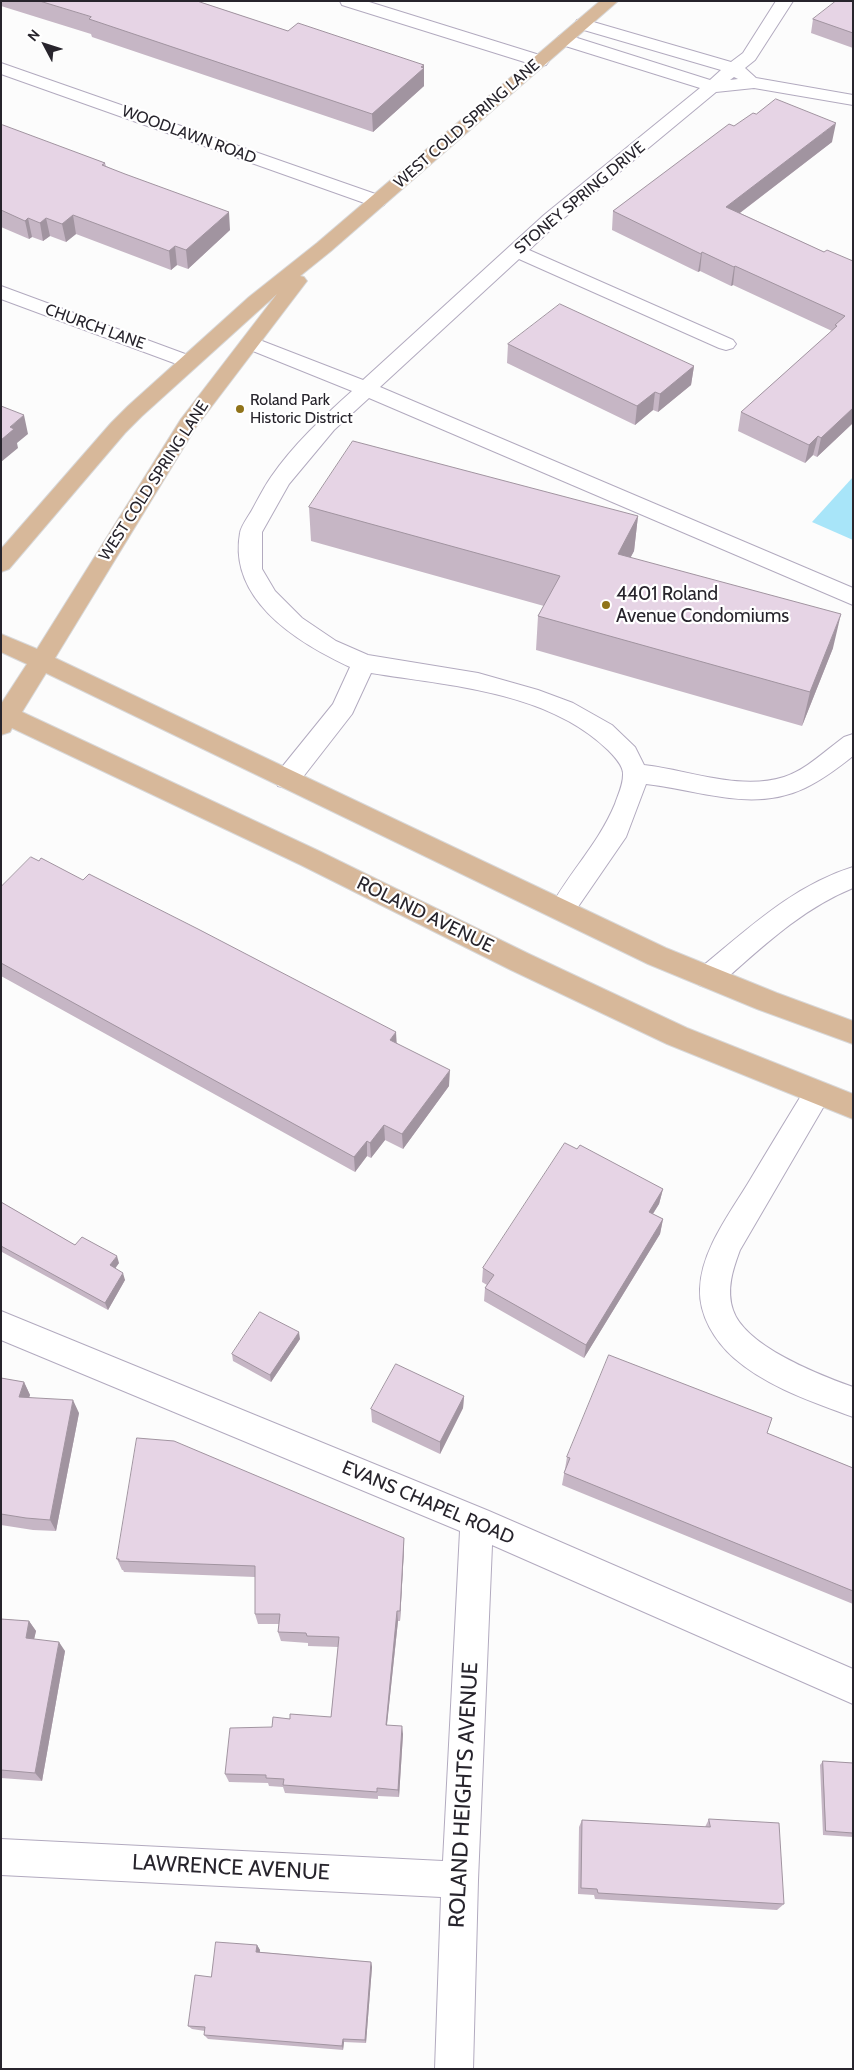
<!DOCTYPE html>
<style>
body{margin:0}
#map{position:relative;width:854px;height:2070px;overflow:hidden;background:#fcfcfc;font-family:Cabin,sans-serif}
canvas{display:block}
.frame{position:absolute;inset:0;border:2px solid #27242c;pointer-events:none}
.north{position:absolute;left:20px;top:20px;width:50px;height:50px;-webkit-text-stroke:4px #fff;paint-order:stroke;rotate:310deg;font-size:14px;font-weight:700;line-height:20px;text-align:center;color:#27242c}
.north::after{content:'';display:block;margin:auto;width:18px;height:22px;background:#27242c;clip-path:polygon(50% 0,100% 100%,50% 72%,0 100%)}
</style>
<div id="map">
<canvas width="854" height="2070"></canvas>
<div class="frame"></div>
<div class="north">N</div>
</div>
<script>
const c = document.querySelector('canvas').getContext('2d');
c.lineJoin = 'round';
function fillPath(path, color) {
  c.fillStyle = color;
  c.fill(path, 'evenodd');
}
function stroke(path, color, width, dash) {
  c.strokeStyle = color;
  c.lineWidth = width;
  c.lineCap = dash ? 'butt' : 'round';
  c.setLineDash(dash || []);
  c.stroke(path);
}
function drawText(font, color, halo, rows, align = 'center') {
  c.font = font + ' Cabin,sans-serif';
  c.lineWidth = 4.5;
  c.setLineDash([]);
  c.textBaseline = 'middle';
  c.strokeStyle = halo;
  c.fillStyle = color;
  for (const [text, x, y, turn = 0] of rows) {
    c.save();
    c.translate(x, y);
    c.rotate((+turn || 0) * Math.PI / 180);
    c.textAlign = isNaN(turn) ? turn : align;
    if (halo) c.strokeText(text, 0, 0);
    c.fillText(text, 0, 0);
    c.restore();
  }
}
const water = new Path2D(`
 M 853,477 L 853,540 L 812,522 Z`);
const minor = new Path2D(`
 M 340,1 L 366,1 L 546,57 L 549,61 L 546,65 L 540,66 L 534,65 L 342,5 Z
 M 776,1 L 793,1 L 755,60 L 745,68 L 756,78 L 853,95 L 853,105 L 754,88 L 716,92 L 558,223 L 529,250 L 733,340 L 736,344 L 733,348 L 726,350 L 719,348 L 519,259 L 380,387 L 853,588 L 853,605 L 369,398 L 334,430 L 289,484 L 262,532 L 262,569 L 275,591 L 302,618 L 336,641 L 368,655 L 478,673 L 538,690 L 573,703 L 612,725 L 635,747 L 644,765 C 689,770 739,791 784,777 C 806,770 826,750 844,737 L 853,734 L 853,756 C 838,768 822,780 805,788 C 753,813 699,790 646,784 L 626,837 L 571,917 L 562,920 L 553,917 L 549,910 C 569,872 598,845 615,804 C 618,795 623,785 623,775 C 624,766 614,756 608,750 C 547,691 450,686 371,673 L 352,714 L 296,786 L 287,788 L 278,786 L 275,779 L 278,772 L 333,704 L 350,667 C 298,643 228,600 240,533 C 241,526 248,517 252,510 C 258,499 264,487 271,477 C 293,445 323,417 352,391 L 243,347 L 240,343 L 243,339 L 250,337 L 257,339 L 363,380 L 544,215 L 700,88 L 559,44 L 556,40 L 559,36 L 565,35 L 571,36 L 710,80 L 721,70 L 577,28 L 575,24 L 577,20 L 583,19 L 731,62 L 743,53 ZM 734,77 L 738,79 L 730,80 Z
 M 1,63 L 384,197 L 386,201 L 384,205 L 377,207 L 370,205 L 1,74 Z
 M 1,286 L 196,358 L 199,362 L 196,366 L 189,368 L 182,366 L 1,299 Z
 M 853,867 L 853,888 C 801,909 760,949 719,985 L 709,988 L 699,985 L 696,977 L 699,969 C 747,930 792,886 853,867 Z
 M 817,1082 L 827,1086 L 831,1094 L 740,1250 C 733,1269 726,1289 733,1310 C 745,1346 819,1375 853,1387 L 853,1417 C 813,1402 767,1387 734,1358 C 715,1341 699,1316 700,1289 C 701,1250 731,1212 750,1180 C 769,1148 788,1117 807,1086 Z
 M 1,1311 L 489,1511 L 853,1669 L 853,1704 L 492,1545 L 478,1880 L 473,2069 L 435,2069 L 441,1897 L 1,1875 L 1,1839 L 443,1861 L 460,1531 L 1,1340 Z`);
const major = new Path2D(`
 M 600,1 L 618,1 L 331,251 L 300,276 L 304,277 L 307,281 L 196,427 L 55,658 L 666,948 L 777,993 L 853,1021 L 853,1044 L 757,1009 L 648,964 L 46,673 L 22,712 L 319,851 L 529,954 L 687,1028 L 853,1094 L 853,1119 L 667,1044 L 511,970 L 301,865 L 12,728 L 10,732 L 1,735 L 1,704 L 27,664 L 1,652 L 1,634 L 37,649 L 181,419 L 277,294 L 142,416 L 125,433 L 9,569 L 1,572 L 1,549 L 111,423 L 128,406 L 249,297 L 317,243 Z`);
const wall = new Path2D(`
 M 1,1 L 197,1 L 288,31 L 424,65 L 424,86 L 373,132 L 92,37 L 91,34 L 1,6 Z
 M 853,1 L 853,48 L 811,33 L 813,19 Z
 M 756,114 L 832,142 L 740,213 L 824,252 L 853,261 L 853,423 L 817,457 L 813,455 L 805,463 L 738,431 L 741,412 L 832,331 L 733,285 L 731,286 L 700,271 L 698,272 L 612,230 L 613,211 L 734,126 Z
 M 1,126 L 105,163 L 106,166 L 230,230 L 188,269 L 177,265 L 171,270 L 76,234 L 66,242 L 50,236 L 43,241 L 32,237 L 29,239 L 1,227 Z
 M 508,344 L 694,366 L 691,385 L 658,412 L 653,410 L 635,425 L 507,363 Z
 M 309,507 L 638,516 L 634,551 L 630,558 L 833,648 L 802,726 L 536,650 L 538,616 L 544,606 L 311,541 Z
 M 1,887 L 397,1043 L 449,1086 L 403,1149 L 385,1140 L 371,1158 L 367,1156 L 355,1172 L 1,976 Z
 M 577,1149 L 663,1189 L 659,1204 L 653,1214 L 663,1219 L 660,1234 L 584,1358 L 484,1301 L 485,1288 L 487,1285 L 482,1282 L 483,1268 Z
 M 1,1202 L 75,1245 L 119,1263 L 115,1268 L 125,1280 L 108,1310 L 2,1252 L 1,1254 Z
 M 300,1339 L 271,1382 L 233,1361 L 232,1354 Z
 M 1,1378 L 24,1382 L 30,1395 L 29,1397 L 79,1413 L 56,1531 L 33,1530 L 1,1525 Z
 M 464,1396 L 463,1408 L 440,1454 L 372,1422 L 371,1409 Z
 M 767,1433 L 853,1468 L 853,1604 L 562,1485 L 565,1469 L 567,1457 Z
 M 404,1538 L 404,1549 L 400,1621 L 398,1621 L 387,1725 L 403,1734 L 399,1797 L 378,1796 L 378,1799 L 285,1793 L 283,1787 L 269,1786 L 268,1783 L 229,1782 L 225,1774 L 272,1727 L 290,1719 L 331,1717 L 338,1647 L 308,1646 L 308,1643 L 281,1641 L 278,1632 L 279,1624 L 258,1624 L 255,1614 L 255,1577 L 124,1572 L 123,1570 L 122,1570 L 117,1559 Z
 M 1,1619 L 29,1621 L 36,1631 L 34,1639 L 65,1651 L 42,1781 L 1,1778 Z
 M 823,1761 L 853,1763 L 853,1837 L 823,1835 L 820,1765 Z
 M 709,1819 L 784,1904 L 777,1910 L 595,1899 L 594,1895 L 578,1894 L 579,1827 L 582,1820 L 705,1827 Z
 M 257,1945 L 260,1950 L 260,1952 L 371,1962 L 372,1967 L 366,2043 L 344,2042 L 343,2050 L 208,2039 L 204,2035 L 205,2031 L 192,2029 L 188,2026 L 211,1977 Z`);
const shadedWall = new Path2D(`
 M 424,65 L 424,86 L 373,132 L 372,114 Z
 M 836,123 L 832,142 L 724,225 L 726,207 Z
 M 229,212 L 230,230 L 188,269 L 186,250 Z
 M 73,215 L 76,234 L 66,242 L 62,224 Z
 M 28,218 L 32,237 L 29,239 L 25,221 Z
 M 46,218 L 50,236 L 43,241 L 40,223 Z
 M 175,246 L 177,265 L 171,270 L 169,251 Z
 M 702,252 L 700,271 L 698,272 L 701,254 Z
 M 735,266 L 733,285 L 731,286 L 734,267 Z
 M 694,366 L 691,385 L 658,412 L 660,394 Z
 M 655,392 L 653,410 L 635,425 L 637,406 Z
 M 853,408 L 853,423 L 817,457 L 821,438 Z
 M 24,415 L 28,434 L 17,443 L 18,448 L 1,462 L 1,440 L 10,427 Z
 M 818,436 L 813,455 L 805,463 L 809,445 Z
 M 638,516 L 634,551 L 614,589 L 618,554 Z
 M 841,614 L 833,648 L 802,726 L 810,692 Z
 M 396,1032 L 397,1048 L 390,1040 Z
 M 450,1070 L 449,1086 L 403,1149 L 402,1134 Z
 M 384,1125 L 385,1140 L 371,1158 L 370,1143 Z
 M 367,1141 L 367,1156 L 355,1172 L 354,1157 Z
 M 663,1189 L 659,1204 L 645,1226 L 649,1212 Z
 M 663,1219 L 660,1234 L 584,1358 L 586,1345 Z
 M 117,1256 L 119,1263 L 112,1273 L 110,1265 Z
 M 123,1273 L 125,1280 L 108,1310 L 105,1303 Z
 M 299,1332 L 300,1339 L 271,1382 L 270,1375 Z
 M 24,1382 L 30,1395 L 25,1409 L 19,1397 Z
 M 464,1396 L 463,1408 L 440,1454 L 440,1442 Z
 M 73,1400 L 79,1413 L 56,1531 L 50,1520 Z
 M 404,1538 L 404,1549 L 400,1621 L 400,1611 Z
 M 397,1611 L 398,1621 L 386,1733 L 386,1725 Z
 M 29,1621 L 36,1631 L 32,1648 L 26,1638 Z
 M 59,1642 L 65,1651 L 42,1781 L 35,1773 Z
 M 402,1726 L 403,1734 L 399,1797 L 398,1790 Z
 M 257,1945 L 260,1950 L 259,1957 L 256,1952 Z
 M 371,1962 L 372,1967 L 366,2043 L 365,2040 Z
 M 343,2039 L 344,2042 L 343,2050 L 342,2046 Z`);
const building = new Path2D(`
 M 40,1 L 197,1 L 288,31 L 298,23 L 424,65 L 421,67 L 424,68 L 372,114 L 89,19 L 91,17 Z
 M 836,1 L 853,1 L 853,33 L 813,19 Z
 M 776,99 L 836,123 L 726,207 L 824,252 L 827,250 L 853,261 L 853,408 L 821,438 L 818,436 L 809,445 L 741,412 L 837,326 L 835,325 L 845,316 L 735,266 L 734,267 L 702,252 L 701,254 L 613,211 L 729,124 L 734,126 L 753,113 L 756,114 Z
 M 3,125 L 105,163 L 102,165 L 125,174 L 229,212 L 186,250 L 175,246 L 169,251 L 73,215 L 62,224 L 46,218 L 40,223 L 28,218 L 25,221 L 1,210 L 1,126 Z
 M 560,304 L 694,366 L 660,394 L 655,392 L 637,406 L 508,344 Z
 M 1,406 L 24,415 L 10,427 L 14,429 L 1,440 Z
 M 353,441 L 638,516 L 618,554 L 841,614 L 810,692 L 538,616 L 560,576 L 309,507 Z
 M 31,857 L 39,861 L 41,858 L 83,880 L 89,874 L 198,929 L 396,1032 L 390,1040 L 450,1070 L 402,1134 L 384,1125 L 370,1143 L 367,1141 L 354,1157 L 1,963 L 1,887 Z
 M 565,1143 L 577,1149 L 580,1145 L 663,1189 L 649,1212 L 663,1219 L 586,1345 L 485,1288 L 494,1275 L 483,1268 Z
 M 1,1202 L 75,1245 L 82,1237 L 117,1256 L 110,1265 L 123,1273 L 105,1303 L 1,1246 Z
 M 260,1312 L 299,1332 L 270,1375 L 232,1354 Z
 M 609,1355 L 772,1418 L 767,1433 L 853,1468 L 853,1591 L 564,1473 L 570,1458 L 567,1457 Z
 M 396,1364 L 464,1396 L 440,1442 L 371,1409 Z
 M 1,1378 L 24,1382 L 19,1397 L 73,1400 L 50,1520 L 26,1518 L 1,1514 Z
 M 137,1438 L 174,1441 L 404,1538 L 400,1611 L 397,1611 L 386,1725 L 402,1726 L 398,1790 L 377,1788 L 377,1792 L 283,1785 L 284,1779 L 266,1778 L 266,1775 L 225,1774 L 230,1728 L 272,1727 L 273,1717 L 290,1719 L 290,1714 L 331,1717 L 339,1637 L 307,1636 L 306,1633 L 278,1632 L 280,1614 L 255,1614 L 255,1566 L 119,1561 L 119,1559 L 117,1559 Z
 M 1,1619 L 29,1621 L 26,1638 L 59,1642 L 35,1773 L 1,1770 Z
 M 823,1761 L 853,1763 L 853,1833 L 826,1831 Z
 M 709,1819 L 779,1823 L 784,1904 L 598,1893 L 597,1889 L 581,1888 L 582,1820 L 710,1827 Z
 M 216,1942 L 257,1945 L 256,1952 L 371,1962 L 365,2040 L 343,2039 L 342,2046 L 204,2035 L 205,2027 L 188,2026 L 195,1975 L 211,1977 Z`);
const markers = [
 [240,409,5,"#907319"],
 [606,605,5,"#907319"]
];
const farStreetnames = [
 ["WEST COLD SPRING LANE",467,124,-41],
 ["WOODLAWN ROAD",189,135,20],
 ["STONEY SPRING DRIVE",580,198,-40],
 ["CHURCH LANE",95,327,20],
 ["WEST COLD SPRING LANE",154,481,-57]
];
const farPoinames = [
 ["Roland Park",250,400],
 ["Historic District",250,418]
];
const poiNames = [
 ["4401 Roland",616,594],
 ["Avenue Condomiums",616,616]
];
const streetNames = [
 ["ROLAND AVENUE",425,915,26],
 ["EVANS CHAPEL ROAD",428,1503,23]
];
const nearStreetnames = [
 ["ROLAND HEIGHTS AVENUE",464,1795,-87],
 ["LAWRENCE AVENUE",231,1868,3]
];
fillPath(water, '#a8e5f9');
stroke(minor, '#b2aabf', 2);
stroke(major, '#d8d8d9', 2);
fillPath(minor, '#fff');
fillPath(major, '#d7b89a');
fillPath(wall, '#c6b6c5');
fillPath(shadedWall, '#a194a0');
fillPath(building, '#e6d4e5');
stroke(building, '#a194a0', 1);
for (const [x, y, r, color] of markers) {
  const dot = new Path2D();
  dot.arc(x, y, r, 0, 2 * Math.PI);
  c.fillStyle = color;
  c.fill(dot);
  stroke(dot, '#fff', 2);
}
drawText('16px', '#27242c', '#fff', farStreetnames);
drawText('16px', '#27242c', '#fff', farPoinames, 'left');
drawText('19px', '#27242c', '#fff', poiNames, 'left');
drawText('19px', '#27242c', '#fff', streetNames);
drawText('22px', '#27242c', '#fff', nearStreetnames);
</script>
